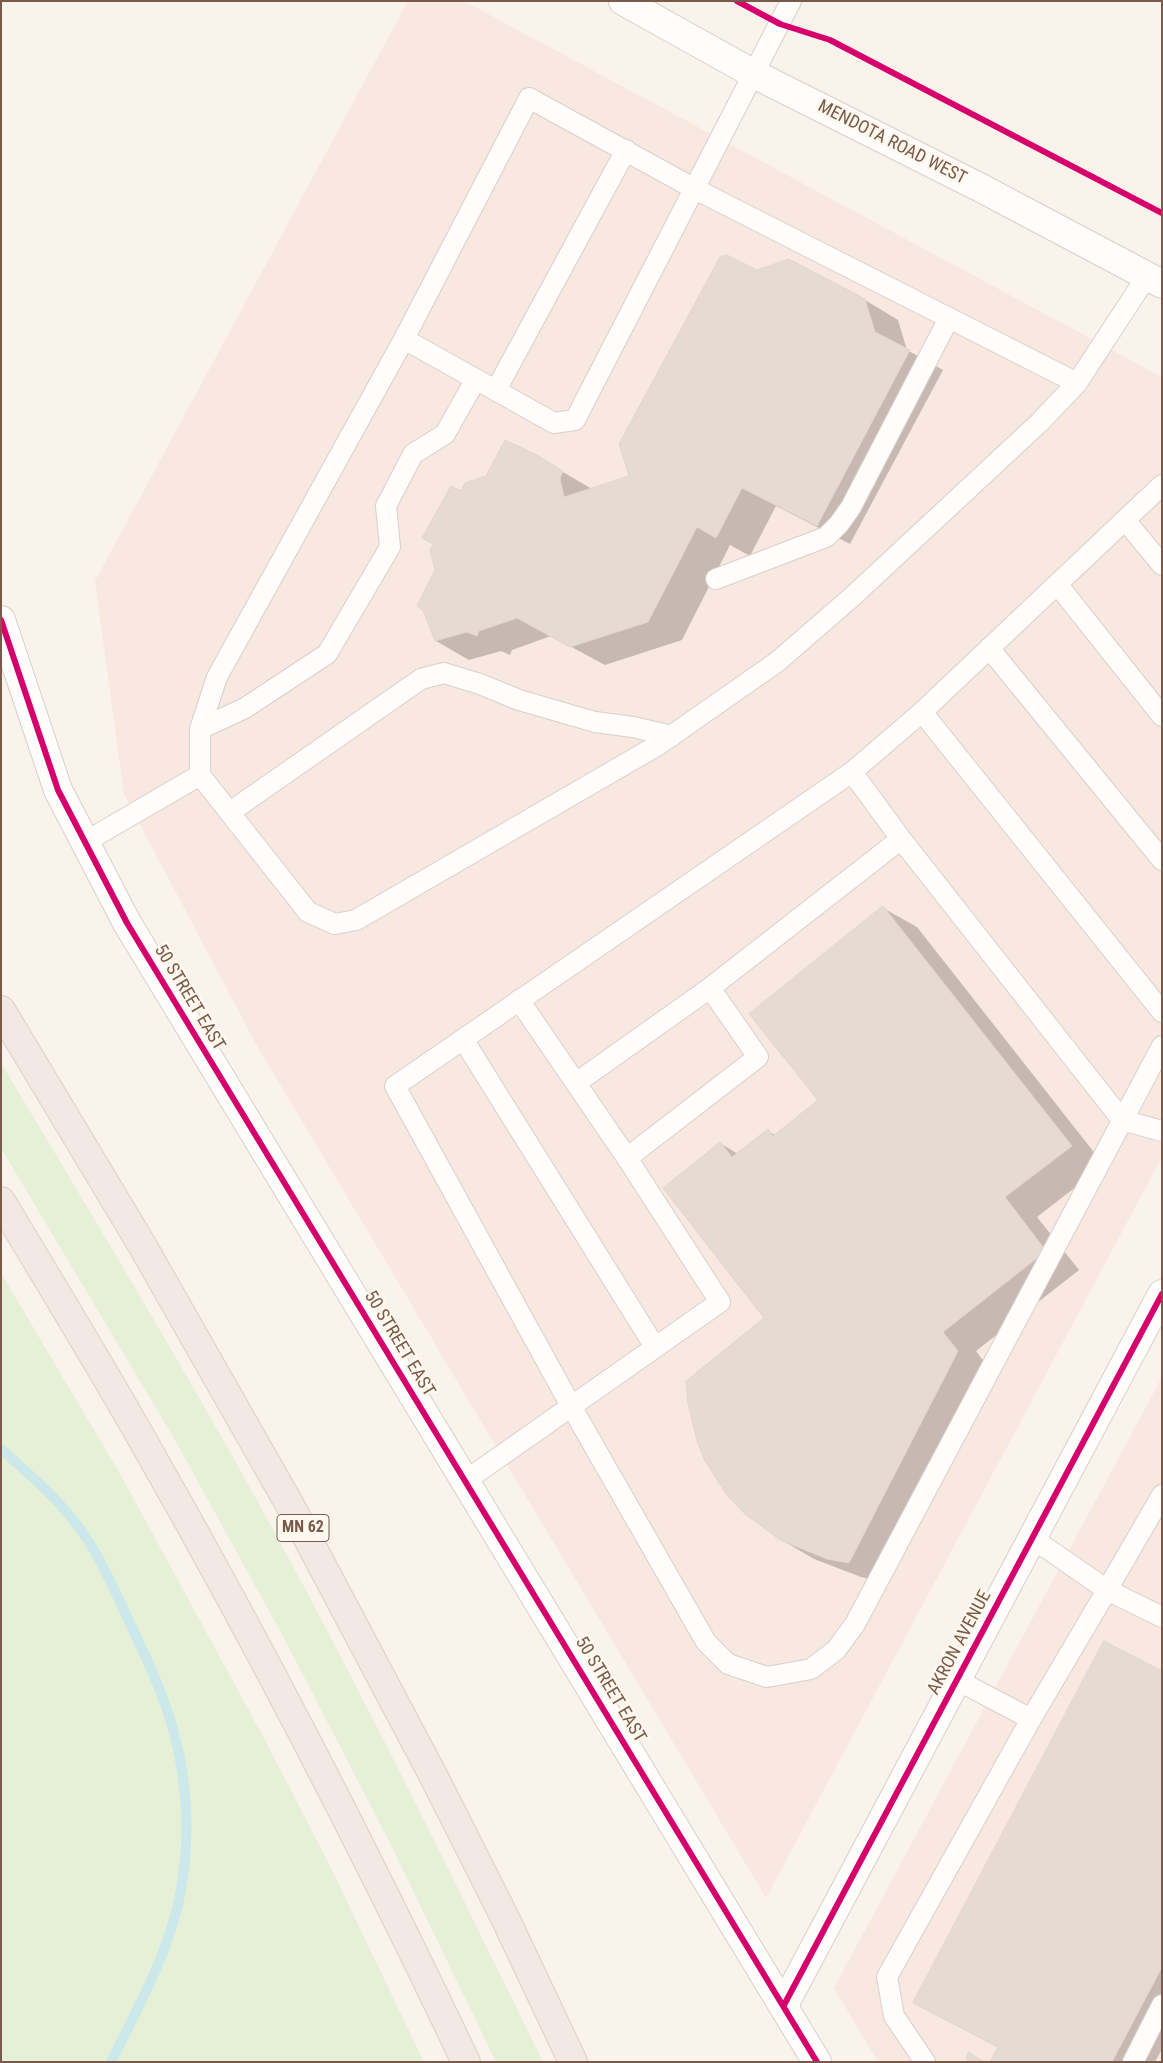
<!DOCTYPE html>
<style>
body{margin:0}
#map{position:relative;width:1163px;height:2063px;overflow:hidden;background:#f9f3ec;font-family:"Roboto Condensed",sans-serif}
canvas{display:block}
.frame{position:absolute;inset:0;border:2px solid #795949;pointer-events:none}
</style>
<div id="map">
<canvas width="1163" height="2063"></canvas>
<div class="frame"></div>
</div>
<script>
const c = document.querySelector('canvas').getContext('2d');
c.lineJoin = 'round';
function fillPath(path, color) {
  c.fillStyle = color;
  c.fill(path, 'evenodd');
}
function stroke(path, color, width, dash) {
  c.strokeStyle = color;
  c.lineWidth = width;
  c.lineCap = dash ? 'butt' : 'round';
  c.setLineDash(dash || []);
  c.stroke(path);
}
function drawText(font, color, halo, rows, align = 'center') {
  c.font = font + ' "Roboto Condensed",sans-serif';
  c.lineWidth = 5;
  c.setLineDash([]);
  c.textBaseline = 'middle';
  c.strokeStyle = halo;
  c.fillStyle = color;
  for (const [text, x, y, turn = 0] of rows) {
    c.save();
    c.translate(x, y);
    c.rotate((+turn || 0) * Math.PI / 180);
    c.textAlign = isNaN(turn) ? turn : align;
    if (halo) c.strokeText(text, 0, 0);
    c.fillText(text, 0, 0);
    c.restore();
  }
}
const commercial = new Path2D(`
 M 408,1 L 464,1 L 1162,377 L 1162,1157 L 766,1898 L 257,1046 L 124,794 L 95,581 Z
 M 1162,1377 L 1162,2062 L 878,2062 L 834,1988 Z`);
const green = new Path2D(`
 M 1,1063 C 92,1215 184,1367 269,1522 C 366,1699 454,1880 543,2062 L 496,2062 L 389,1841 L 286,1642 L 175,1440 L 1,1148 Z
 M 1,1273 L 119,1472 L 264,1738 L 332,1870 L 424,2062 L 1,2062 Z`);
const shadow = new Path2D(`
 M 756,271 L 865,300 L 898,320 L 907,350 L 943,370 L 850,544 L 776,506 L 750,556 L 730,545 L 682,640 L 605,665 L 551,636 L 512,650 L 510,655 L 501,651 L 469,660 L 436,641 L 437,570 L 461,493 L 487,477 L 534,455 L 592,489 L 631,477 Z
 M 883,908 L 917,927 L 1104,1165 L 1037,1217 L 1079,1270 L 976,1351 L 991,1371 L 882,1581 L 861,1577 L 814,1559 L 780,1539 L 766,1318 L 720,1143 L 738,1154 L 768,1131 L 775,1135 L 819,1100 Z
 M 1162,1673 L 1162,2049 L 1155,2062 L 991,2062 L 999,2048 L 914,2002 Z`);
const stream = new Path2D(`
 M 1,1449 C 30,1475 61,1501 83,1533 C 101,1559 114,1589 127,1617 C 145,1655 165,1696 175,1737 C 188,1786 190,1844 180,1895 C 168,1955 138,2007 111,2062`);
const building = new Path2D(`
 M 727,255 L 757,270 L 789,259 L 865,299 L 875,332 L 910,350 L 817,526 L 742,488 L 716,538 L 697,527 L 648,622 L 570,647 L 517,618 L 479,631 L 477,636 L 467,632 L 435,641 L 423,610 L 417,606 L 435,570 L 430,550 L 433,544 L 422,538 L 451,486 L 461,491 L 465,483 L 486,476 L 505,440 L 535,454 L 563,471 L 560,478 L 564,497 L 629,476 L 619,444 L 720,257 Z
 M 883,906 L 1072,1146 L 1005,1197 L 1046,1251 L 943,1332 L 958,1351 L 849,1563 L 827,1559 L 780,1540 L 745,1514 L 727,1495 L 705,1461 L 697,1441 L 688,1403 L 686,1381 L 764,1318 L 663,1188 L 720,1142 L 732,1157 L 768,1129 L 773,1136 L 818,1100 L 749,1014 Z
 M 1104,1641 L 1162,1671 L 1162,1967 L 1112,2062 L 990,2062 L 998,2047 L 913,2003 Z
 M 969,2052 L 979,2059 L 986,2062 L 969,2062 L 966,2059 Z`);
const service = new Path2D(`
 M 791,1 L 575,420 L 554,423 L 404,339 L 529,98 L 695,189 L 1077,383 L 1147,276
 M 496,390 L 626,150
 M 1125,520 L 1162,565
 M 716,579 L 826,537 L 839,524 L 851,507 L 949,318
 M 1057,584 L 1162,716
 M 989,648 L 1162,860
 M 922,712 L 1162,1012
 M 200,729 L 245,708 L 327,654 L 390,547 L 386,506 L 413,454 L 445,434 L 476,379
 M 852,772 L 395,1086 L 571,1406 L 706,1642 L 728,1664 L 767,1677 L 811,1669 L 836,1650 L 855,1624 L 1162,1046
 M 200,775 L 308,912 L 335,924 L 356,920 L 658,745 L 777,662 L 853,596 L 1040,422 L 1077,383
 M 230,812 L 421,679 L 444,673 L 480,684 L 519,700 L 595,722 L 633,727 L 672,736
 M 901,839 L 852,772 L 922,712 L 1162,485
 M 85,842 L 200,775 L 200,729 L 217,677 L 404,339
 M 519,1000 L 627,1158
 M 463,1039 L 655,1347
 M 576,1083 L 710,988
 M 465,1481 L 720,1302 L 627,1158 L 758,1057 L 710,988 L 901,839 L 1122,1120 L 1162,1131
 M 1032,1538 L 1107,1590 L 1162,1495
 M 957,1680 L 1031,1719
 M 925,2062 L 894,2016 L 887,1977 L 1031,1719 L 1107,1590 L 1162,1617
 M 1133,2062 L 1162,2005`);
const minor = new Path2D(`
 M 784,2005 L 1162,1294`);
const tertiary = new Path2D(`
 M 623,1 L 754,74 L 981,188 L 1162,284
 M 1,620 L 58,790 L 127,923 L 817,2062`);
const motorway = new Path2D(`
 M 1,1010 L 142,1245 L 291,1507 L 435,1779 L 504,1916 L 573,2062
 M 1,1201 C 51,1285 103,1369 151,1455 C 264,1653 368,1856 466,2062`);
const cycleway = new Path2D(`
 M 737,1 L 780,24 L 830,40 L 1162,213
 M 1,620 L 58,790 L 127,923 L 817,2062
 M 784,2005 L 1162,1294`);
const shields = [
 [303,1528,52]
];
const shieldNames = [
 ["MN 62",303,1528]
];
const streetNames = [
 ["MENDOTA ROAD WEST",892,143,27],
 ["50 STREET EAST",189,998,59],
 ["50 STREET EAST",399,1344,59],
 ["AKRON AVENUE",960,1643,-62],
 ["50 STREET EAST",610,1690,59]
];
fillPath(commercial, '#f9e8df');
fillPath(green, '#e5f0d6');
fillPath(shadow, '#0003');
stroke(stream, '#cce8ea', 10);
fillPath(building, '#e5dbd3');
stroke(building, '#e2d6ce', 1);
stroke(service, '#d8d0ca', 22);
stroke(minor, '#d8d0ca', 30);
stroke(tertiary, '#d8d0ca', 30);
stroke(motorway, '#dad0c9', 30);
stroke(service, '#fefdfc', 20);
stroke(minor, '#fefdfc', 28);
stroke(tertiary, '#fefdfc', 28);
stroke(motorway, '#f2e9e4', 28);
stroke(cycleway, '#d6006c', 6);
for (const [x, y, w] of shields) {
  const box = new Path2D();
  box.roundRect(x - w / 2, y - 13.5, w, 27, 4);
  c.fillStyle = '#fff8ee';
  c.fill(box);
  stroke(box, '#795949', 1);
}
drawText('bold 16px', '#795949', null, shieldNames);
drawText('18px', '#795949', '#fff8ee', streetNames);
</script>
